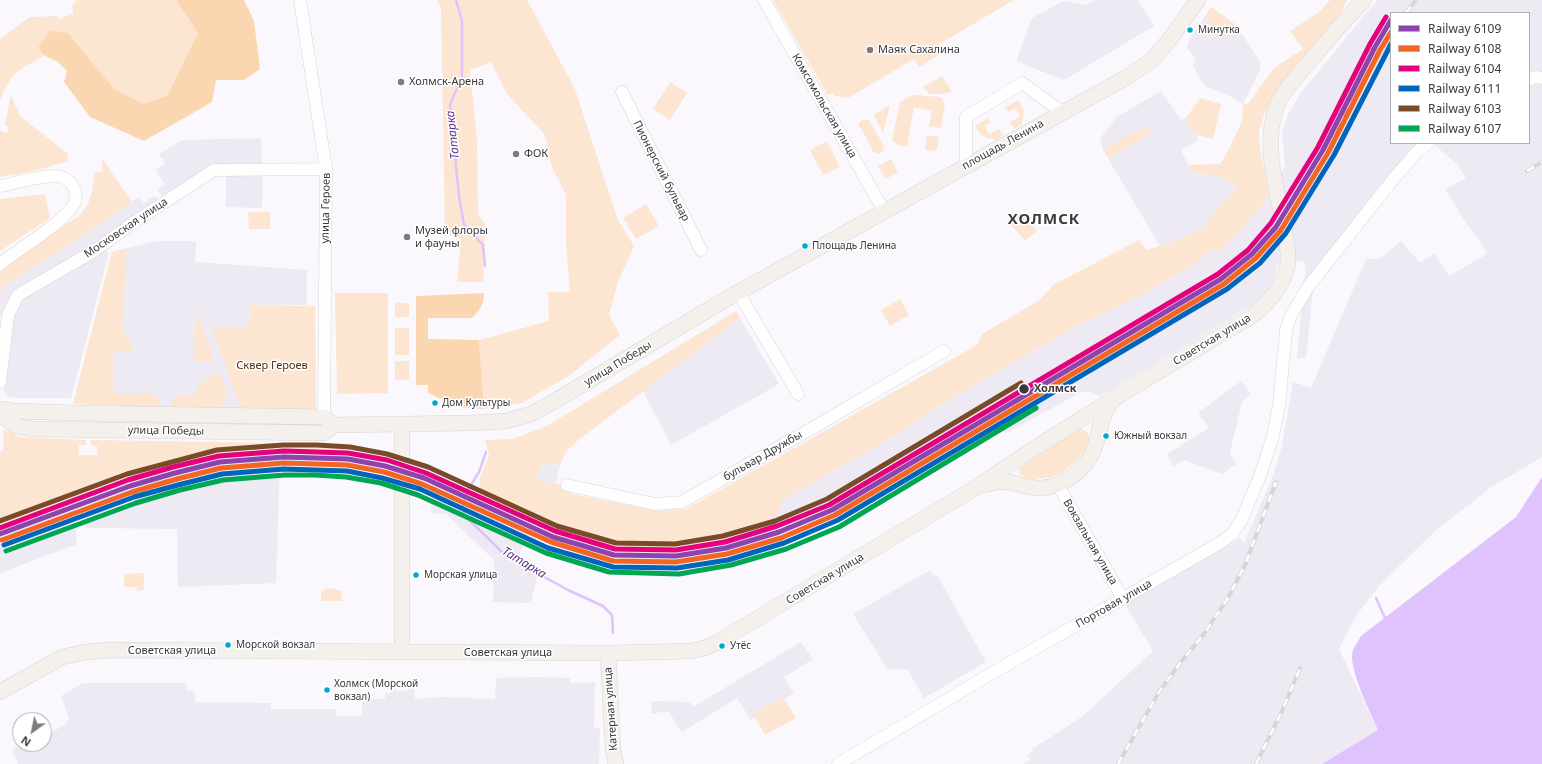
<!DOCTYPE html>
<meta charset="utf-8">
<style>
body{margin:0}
#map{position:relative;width:1542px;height:764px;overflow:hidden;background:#faf8fd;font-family:"Noto Sans",sans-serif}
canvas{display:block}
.legend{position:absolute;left:1390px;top:12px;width:140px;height:132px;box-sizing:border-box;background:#fff;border:1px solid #b0afb1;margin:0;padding:5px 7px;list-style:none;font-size:12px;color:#39383b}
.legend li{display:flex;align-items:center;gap:8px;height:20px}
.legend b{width:20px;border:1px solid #b0afb1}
.north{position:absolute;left:12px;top:712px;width:40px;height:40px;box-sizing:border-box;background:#fff;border:1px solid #b0afb1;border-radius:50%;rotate:213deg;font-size:11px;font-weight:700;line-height:16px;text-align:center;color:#39383b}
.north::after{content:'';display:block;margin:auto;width:14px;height:18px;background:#7d7b7f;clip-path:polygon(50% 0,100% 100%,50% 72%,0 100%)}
</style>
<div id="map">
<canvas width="1542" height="764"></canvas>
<ul class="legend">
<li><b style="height:5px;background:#8e44ad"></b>Railway 6109</li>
<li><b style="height:5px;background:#f26522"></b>Railway 6108</li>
<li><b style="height:5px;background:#e5007d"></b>Railway 6104</li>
<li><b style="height:5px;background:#0065bd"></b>Railway 6111</li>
<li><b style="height:5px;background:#7a4b2a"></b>Railway 6103</li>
<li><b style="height:5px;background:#00a651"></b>Railway 6107</li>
</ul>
<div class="north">N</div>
</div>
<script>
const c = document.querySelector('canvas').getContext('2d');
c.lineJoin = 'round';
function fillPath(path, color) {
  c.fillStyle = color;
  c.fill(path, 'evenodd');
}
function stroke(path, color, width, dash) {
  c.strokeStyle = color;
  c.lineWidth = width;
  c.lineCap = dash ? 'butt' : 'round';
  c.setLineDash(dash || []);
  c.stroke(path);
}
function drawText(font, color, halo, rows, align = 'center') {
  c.font = font + ' "Noto Sans",sans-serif';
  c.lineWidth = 3;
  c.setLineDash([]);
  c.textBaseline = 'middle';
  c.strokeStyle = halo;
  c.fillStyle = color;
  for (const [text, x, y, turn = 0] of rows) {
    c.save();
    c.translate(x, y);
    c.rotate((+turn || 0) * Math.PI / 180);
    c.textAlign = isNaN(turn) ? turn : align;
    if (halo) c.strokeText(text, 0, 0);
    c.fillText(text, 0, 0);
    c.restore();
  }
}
const built = new Path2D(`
 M 1094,0 L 1138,0 L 1154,26 L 1064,80 L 1018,62 L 1017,59 L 1032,18 L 1063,1 L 1086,5 Z
 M 1378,0 L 1542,0 L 1542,457 L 1493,486 L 1437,529 L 1380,585 L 1356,616 L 1339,649 L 1378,731 L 1322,764 L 1023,764 L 1030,760 L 1027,755 L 1033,751 L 1032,749 L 1083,716 L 1153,651 L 1125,604 L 1240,538 L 1244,543 L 1271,481 L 1281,450 L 1293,382 L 1311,388 L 1366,259 L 1379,259 L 1401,241 L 1420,263 L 1434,253 L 1449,276 L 1487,254 L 1477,236 L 1468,226 L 1445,189 L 1466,178 L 1457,164 L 1432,143 L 1529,143 L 1529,13 L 1391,13 L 1391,143 L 1421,143 L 1390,174 L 1302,286 L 1306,274 L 1304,261 L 1279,263 L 1272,283 L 1265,294 L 1256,303 L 1111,390 L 1099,396 L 1089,392 L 1081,392 L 1007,433 L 988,429 L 926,459 L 823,522 L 744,549 L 636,571 L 636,562 L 562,547 L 529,533 L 517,560 L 538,571 L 531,603 L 493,602 L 494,560 L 446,514 L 431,513 L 432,476 L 480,495 L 554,532 L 616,548 L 675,550 L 781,501 L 898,434 L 936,408 L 1072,328 L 1138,297 L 1195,264 L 1257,212 L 1285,166 L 1282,132 L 1288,114 L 1301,93 L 1368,11 Z
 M 1211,7 L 1236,25 L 1261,63 L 1260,70 L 1243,104 L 1230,96 L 1205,86 L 1193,66 L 1196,59 L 1187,48 L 1188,42 Z
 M 1161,91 L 1181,120 L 1186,118 L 1199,140 L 1181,150 L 1192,172 L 1220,176 L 1236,187 L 1203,228 L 1183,238 L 1160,246 L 1103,150 L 1100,138 L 1117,117 Z
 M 261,138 L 262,164 L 210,166 L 164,198 L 157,190 L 165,184 L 155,170 L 165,163 L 159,154 L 182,140 Z
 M 263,173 L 262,208 L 226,207 L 226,175 Z
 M 155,195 L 159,202 L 91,248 L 17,291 L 4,318 L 0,316 L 0,294 L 5,285 L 82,237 L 139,197 L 144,203 Z
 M 156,241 L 196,241 L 195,262 L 307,270 L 307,305 L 250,306 L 249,328 L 241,410 L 73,404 L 112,252 Z
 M 106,250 L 109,253 L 71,398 L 10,398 L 4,392 L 10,330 L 12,314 L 22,297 Z
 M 1313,290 L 1306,358 L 1297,358 L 1302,306 Z
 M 740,318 L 779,384 L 671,445 L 643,391 Z
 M 1241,381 L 1251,394 L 1242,402 L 1230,452 L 1236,464 L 1222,474 L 1184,460 L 1173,466 L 1167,454 L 1209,428 L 1198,413 Z
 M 285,452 L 343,454 L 382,461 L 381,469 L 316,461 L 280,462 L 276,583 L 178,587 L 177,529 L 87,528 L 85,508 L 74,511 L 77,544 L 0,573 L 0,528 L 130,482 L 175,469 L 222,458 Z
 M 543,462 L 560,465 L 556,484 L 536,479 Z
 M 930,570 L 934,576 L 937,575 L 986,662 L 924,698 L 907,669 L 888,670 L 853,614 Z
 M 801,642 L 813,659 L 784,677 L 794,693 L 751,720 L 737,698 L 682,732 L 668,711 L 651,714 L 652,701 L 689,702 L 693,707 Z
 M 536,677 L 570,678 L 570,683 L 593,682 L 595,683 L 594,727 L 600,728 L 599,764 L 18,764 L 12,750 L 24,744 L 44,744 L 44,735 L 64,726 L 69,719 L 61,696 L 83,683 L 187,683 L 187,691 L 195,691 L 195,702 L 271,703 L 271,709 L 336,709 L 336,716 L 362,716 L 362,699 L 385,699 L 385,693 L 390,693 L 390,689 L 396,689 L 397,691 L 407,691 L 408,688 L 414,688 L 415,699 L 445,697 L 495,699 L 496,678 Z`);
const green = new Path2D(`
 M 77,0 L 176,0 L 198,33 L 167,96 L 143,104 L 114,89 L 68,34 L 38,48 L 43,55 C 38,61 31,63 24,67 C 11,74 5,88 0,100 L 0,39 L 30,17 L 57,16 L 59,19 L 73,14 L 72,5 Z
 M 437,0 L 527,0 L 575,89 L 618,220 L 634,246 L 618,282 L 609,315 L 620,335 L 570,375 L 522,403 L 484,409 L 479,340 L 549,321 L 548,292 L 570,292 L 566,246 L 566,195 L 552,167 L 545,135 L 507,94 L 491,62 L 470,70 L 477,140 L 478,215 L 485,224 L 483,282 L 457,282 L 461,239 L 445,234 L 441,7 Z
 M 773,0 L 1014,0 L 936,46 L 940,54 L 919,67 L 914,59 L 848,98 L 834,96 L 834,94 L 827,94 Z
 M 1330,0 L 1347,0 L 1342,11 L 1278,90 L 1265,112 L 1259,132 L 1260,150 L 1269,193 L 1257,212 L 1220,251 L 1212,249 L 1195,264 L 1138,297 L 1072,328 L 936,408 L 898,434 L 781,501 L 779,514 L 726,542 L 675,550 L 616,548 L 554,532 L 480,495 L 480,477 L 489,455 L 485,440 L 513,439 L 547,426 L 736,311 L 740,318 L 576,442 L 566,452 L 560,465 L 543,462 L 536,479 L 565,486 L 572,494 L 658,511 L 686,509 L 977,345 L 982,334 L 1040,300 L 1053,285 L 1139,240 L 1147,250 L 1183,238 L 1203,228 L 1236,187 L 1220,176 L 1192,172 L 1189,165 L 1220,164 L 1229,149 L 1242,121 L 1243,104 L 1248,104 L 1274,68 L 1303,49 L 1290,31 L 1319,12 Z
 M 1211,7 L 1236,25 L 1223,38 L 1221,35 L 1218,37 L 1215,32 L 1206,37 L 1204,35 L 1212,28 L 1205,17 Z
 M 942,76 L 952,92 L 942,94 L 930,94 L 923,87 Z
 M 670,82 L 687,93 L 670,120 L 653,109 Z
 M 11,95 L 21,117 L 67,153 L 68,161 L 34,171 L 0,177 L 0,130 L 6,133 L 9,129 L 5,124 Z
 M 912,95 L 941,97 L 945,104 L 941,128 L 929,126 L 932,111 L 914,107 L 907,147 L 897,145 L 892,140 L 900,102 Z
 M 1200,98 L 1221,104 L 1213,139 L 1196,135 L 1186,118 Z
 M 1018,100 L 1024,110 L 1022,124 L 1014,129 L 1010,122 L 1020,116 L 1015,108 L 1008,112 L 1005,108 Z
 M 890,105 L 883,133 L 874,115 Z
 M 988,118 L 991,122 L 985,126 L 989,134 L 999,129 L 1003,135 L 996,140 L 982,136 L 975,126 Z
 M 863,119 L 869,120 L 884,146 L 882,152 L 879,154 L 873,152 L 869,142 L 867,141 L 865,135 L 859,126 L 859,123 Z
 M 1145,128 L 1153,132 L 1109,158 L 1103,150 L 1133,132 L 1137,133 Z
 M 927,135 L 939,137 L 937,149 L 933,151 L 925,150 Z
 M 827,141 L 840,167 L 823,175 L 810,150 Z
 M 101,157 L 132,202 L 82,237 L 5,285 L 0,294 L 0,272 L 14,259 L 80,215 L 88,204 L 92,191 L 95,173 L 103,171 Z
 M 891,159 L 898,172 L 886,179 L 878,166 Z
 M 45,194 L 50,218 L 0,251 L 0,199 Z
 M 646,204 L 659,226 L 636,239 L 623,218 Z
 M 248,212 L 270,212 L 270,229 L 249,229 Z
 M 1018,216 L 1024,216 L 1037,231 L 1025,241 L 1010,223 Z
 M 127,248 L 122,327 L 131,344 L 131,352 L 114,352 L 114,393 L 154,394 L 160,402 L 161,407 L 73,404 L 112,252 Z
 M 335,293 L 388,293 L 388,393 L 337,394 Z
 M 900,299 L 909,315 L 890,326 L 881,310 Z
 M 395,303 L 409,303 L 409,317 L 395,317 Z
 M 250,306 L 315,306 L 316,411 L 241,410 L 212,328 L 249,328 Z
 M 195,317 L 198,317 L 215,362 L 194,361 Z
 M 395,328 L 409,328 L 409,355 L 395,355 Z
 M 395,361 L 409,361 L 409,380 L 395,380 Z
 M 214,373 L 218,373 L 221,376 L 227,392 L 222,405 L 217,409 L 171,408 L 171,403 L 177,395 L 197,396 L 197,386 Z
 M 1078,428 C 1106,433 1074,466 1062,472 C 1054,477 1045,479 1036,479 C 1028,479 1024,478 1019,473 L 1020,464 Z
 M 4,429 L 19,437 L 86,440 L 86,445 L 79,445 L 79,455 L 97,455 L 97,446 L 91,445 L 91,440 L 343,444 L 344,454 L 285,452 L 222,458 L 175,469 L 130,482 L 0,528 L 0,451 L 3,451 Z
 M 144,573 L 144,590 L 137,591 L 137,587 L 124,587 L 124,574 Z
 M 331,588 L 341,591 L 342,601 L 321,601 L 321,592 L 325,589 Z
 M 783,697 L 796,718 L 765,735 L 753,714 Z`);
const forest = new Path2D(`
 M 176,0 L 244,0 L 254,21 L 260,69 L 244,80 L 216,80 L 212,102 L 144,141 L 90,117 L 64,82 L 67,71 L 58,62 L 43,55 L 38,48 L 50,31 L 68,33 L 114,89 L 143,104 L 167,96 L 198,33 Z
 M 484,293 C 484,304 480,310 472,318 L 428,318 L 428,339 L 479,340 L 484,409 L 458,407 L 428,393 L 428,385 L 416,385 L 416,296 Z`);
const water = new Path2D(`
 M 1542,477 L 1542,764 L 1322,764 L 1378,730 C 1371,714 1347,666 1353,650 C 1355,645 1359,640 1361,636 L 1516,517 Z`);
const stream = new Path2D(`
 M 456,0 L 462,21 L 462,78 L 450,104 L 459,196 L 464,225 L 483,245 L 485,266
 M 486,452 L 479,472 L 468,490 L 463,506 L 464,515 L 503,553 L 517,562 L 568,590 L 603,606 L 612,615 L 613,633
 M 1376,598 L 1385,618`);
const minor = new Path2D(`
 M 300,0 L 326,169 L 324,417
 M 764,0 L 884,211
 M 1529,80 L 1535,77 L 1542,78
 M 622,92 L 701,250
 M 966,166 L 966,117 L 1022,83 L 1062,112
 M 0,186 C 15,183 39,176 54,176 C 63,176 70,180 74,188 C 76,192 76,198 75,202 C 67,221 17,250 0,264
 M 738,292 L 798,394
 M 0,382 L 8,315 L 18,295 L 94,251 L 133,223 L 214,170 L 326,169
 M 567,485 L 655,504 L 682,502 L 816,426 L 944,351
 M 1058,485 L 1123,599
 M 838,764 L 1001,668 L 1220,543 L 1233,533 L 1242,519 L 1260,476 L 1273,436 L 1279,405 L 1286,331 L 1290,317 L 1308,287 L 1395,177 L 1418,151 L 1428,143`);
const major = new Path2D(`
 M 0,409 L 13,411 L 78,413 L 324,417 L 334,425
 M 0,414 L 16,426 L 32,429 L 324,433 L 334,425 L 471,423 L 506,421 L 531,414 L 553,402 L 728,298 L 1129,76 L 1152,60 L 1170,39 L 1198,0
 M 983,485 C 991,483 999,481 1007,482 C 1019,483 1029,489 1041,488 C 1064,487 1087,469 1095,447 C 1100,431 1101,415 1112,401
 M 402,652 L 402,424
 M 608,653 L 613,750 L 616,764
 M 0,692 L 62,657 L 85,652 L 110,650 L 608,653 L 691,651 L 705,648 L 718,642 L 980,485 C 1068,424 1160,371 1252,316 C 1268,303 1286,284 1288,262 C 1289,248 1285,235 1283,222 C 1276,185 1264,149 1275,111 C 1280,93 1301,72 1313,57 C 1330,38 1346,18 1364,0`);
const rail = new Path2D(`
 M 1406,13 L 1416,0
 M 1323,150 L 1391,35
 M 1527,171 L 1542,162
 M 1118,764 L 1159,692 L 1180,663 L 1204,634 L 1228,598 L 1245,565 L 1276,482
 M 1256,764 L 1282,711 L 1300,668`);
const rail1 = new Path2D(`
 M 0,534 L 130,486 L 175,473 L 220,462 L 284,457 L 348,459 L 385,466 L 424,478 L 553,537 L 614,555 L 676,556 L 726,548 L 779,532 L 832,510 L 1221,279 L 1252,254 L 1276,227 L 1323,150 L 1375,47 L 1391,20`);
const rail2 = new Path2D(`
 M 2,540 L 132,492 L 177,479 L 221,468 L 284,463 L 347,465 L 384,472 L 422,484 L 551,542 L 613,561 L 676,562 L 727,554 L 781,538 L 835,515 L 1224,284 L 1256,258 L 1281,230 L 1328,153 L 1380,50 L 1391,32`);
const rail3 = new Path2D(`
 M 0,528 L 128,480 L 173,467 L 219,456 L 284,451 L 348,453 L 387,460 L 426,473 L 555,531 L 615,549 L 676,550 L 725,542 L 777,526 L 829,505 L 1218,274 L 1248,250 L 1271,223 L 1318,147 L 1370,44 L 1386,17`);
const rail4 = new Path2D(`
 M 4,545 L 134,497 L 178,485 L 222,474 L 284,469 L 347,471 L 382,478 L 420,489 L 548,548 L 613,567 L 677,568 L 728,560 L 784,543 L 838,520 L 1227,289 L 1260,263 L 1286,233 L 1334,155 L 1391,44`);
const rail5 = new Path2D(`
 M 0,521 L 127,474 L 217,450 L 283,445 L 317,445 L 350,447 L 387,454 L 428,467 L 557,526 L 616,543 L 675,544 L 723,536 L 775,521 L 827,499 L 1021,383`);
const rail6 = new Path2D(`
 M 6,551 L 136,503 L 180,490 L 223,480 L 285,475 L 315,475 L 346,477 L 381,483 L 418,495 L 546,553 L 609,572 L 679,574 L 731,565 L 786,549 L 839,527 L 1036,408`);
const markers = [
 [1190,30,3.5,"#00a9ce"],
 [870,50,4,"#7d7b7f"],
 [401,82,4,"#7d7b7f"],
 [516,154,4,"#7d7b7f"],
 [407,237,4,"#7d7b7f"],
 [805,246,3.5,"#00a9ce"],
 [1024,389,5.5,"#39383b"],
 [435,403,3.5,"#00a9ce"],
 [1106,436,3.5,"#00a9ce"],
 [416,575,3.5,"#00a9ce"],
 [228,645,3.5,"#00a9ce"],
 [722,646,3.5,"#00a9ce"],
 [327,690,3.5,"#00a9ce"]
];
const busNames = [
 ["Минутка",1198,30],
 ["Площадь Ленина",812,246],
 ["Дом Культуры",442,403],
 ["Южный вокзал",1114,436],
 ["Морская улица",424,575],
 ["Морской вокзал",236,645],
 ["Утёс",730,646],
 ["Холмск (Морской",334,684],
 ["вокзал)",334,697]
];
const poiNames = [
 ["Маяк Сахалина",878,50],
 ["Холмск-Арена",409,82],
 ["ФОК",524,154],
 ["Музей флоры",415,231],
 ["и фауны",415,244]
];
const streetNames = [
 ["Комсомольская улица",824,106,60],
 ["площадь Ленина",1003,145,-29],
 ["Пионерский бульвар",661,171,63],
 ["улица Героев",326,208,-89],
 ["Московская улица",126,228,-34],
 ["Советская улица",1212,340,-31],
 ["улица Победы",618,364,-31],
 ["улица Победы",166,431,1],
 ["бульвар Дружбы",763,456,-30],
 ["Вокзальная улица",1090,542,60],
 ["Советская улица",825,579,-31],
 ["Портовая улица",1114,604,-30],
 ["Советская улица",172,651],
 ["Советская улица",508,653],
 ["Катерная улица",611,709,-94]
];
const parkNames = [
 ["Сквер Героев",272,366]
];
const stopNames = [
 ["Холмск",1034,389]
];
const waterNames = [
 ["Татарка",453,135,-96],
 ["Татарка",524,563,31]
];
const districtNames = [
 ["ХОЛМСК",1044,220]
];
fillPath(built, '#edeaf3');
fillPath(green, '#fce6d2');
fillPath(forest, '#fad6b1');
fillPath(water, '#dfc3fc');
stroke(stream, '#dfc3fc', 2.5);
stroke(minor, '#d6d4d8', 13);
stroke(major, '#d6d5d7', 16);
stroke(minor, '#fefeff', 12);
stroke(major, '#f4f0eb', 15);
stroke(rail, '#d6d6d7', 4);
stroke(rail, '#fff', 2.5, [8]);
stroke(rail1, '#8e44ad', 5);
stroke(rail2, '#f26522', 5);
stroke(rail3, '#e5007d', 5);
stroke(rail4, '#0065bd', 5);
stroke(rail5, '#7a4b2a', 5);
stroke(rail6, '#00a651', 5);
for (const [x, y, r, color] of markers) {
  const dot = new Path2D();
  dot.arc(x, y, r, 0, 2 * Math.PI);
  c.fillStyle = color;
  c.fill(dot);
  stroke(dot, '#fff', 1.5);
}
drawText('10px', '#39383b', '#fff', busNames, 'left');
drawText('11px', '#39383b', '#fff', poiNames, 'left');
drawText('11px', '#39383b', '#fff', streetNames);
drawText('11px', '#4e3415', '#fff', parkNames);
drawText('bold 11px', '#39383b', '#fff', stopNames, 'left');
drawText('italic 12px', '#5f2e87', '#fff', waterNames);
c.letterSpacing = '1px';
drawText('bold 15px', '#39383b', '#fff', districtNames);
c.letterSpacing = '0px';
</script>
